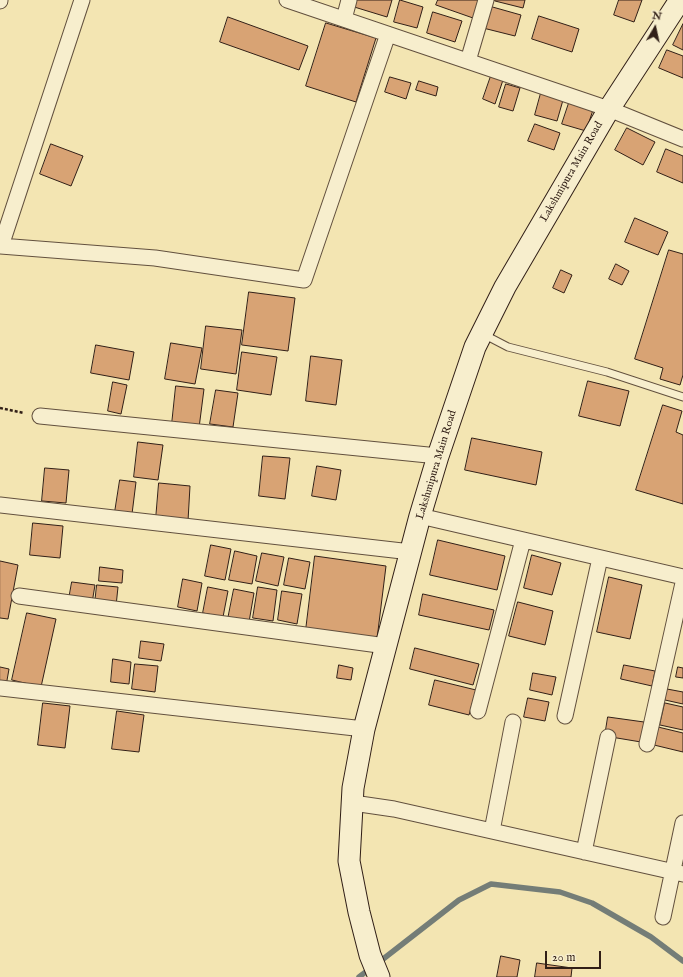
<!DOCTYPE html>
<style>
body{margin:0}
#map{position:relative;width:683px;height:977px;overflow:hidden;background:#f3e5b2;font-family:"IM FELL English",serif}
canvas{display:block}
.north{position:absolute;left:635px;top:8px;width:40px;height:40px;-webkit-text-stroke:3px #f7eecd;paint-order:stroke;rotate:9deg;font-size:11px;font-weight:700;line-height:16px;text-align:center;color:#311f17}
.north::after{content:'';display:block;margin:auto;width:14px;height:18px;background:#311f17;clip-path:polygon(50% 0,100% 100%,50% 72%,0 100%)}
.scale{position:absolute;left:545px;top:951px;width:56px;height:18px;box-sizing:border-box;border:2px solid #311f17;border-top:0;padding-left:5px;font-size:12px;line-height:14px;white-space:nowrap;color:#311f17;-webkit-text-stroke:3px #f7eecd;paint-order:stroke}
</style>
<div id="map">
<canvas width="683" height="977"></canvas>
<div class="north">N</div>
<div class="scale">20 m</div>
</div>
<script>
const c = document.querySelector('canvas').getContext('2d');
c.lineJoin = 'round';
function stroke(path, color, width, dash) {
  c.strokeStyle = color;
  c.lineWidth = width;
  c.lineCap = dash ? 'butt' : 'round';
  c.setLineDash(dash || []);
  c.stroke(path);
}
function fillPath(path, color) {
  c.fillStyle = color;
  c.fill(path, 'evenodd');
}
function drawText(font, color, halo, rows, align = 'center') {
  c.font = font + ' "IM FELL English",serif';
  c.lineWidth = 3.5;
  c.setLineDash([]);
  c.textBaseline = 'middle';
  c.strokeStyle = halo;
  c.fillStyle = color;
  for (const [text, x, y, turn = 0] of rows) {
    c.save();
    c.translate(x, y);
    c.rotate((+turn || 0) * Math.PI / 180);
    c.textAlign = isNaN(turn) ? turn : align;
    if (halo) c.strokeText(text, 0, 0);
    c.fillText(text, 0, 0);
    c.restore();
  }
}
const stream = new Path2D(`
 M 378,963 L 459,900 L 491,884 L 560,892 L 592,903 L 651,937 L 683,961
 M 359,977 L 371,968`);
const building = new Path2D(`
 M 353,0 L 392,0 L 387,17 L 351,6 Z
 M 400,0 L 423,7 L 417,28 L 394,22 Z
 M 438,0 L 479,0 L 473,18 L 436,5 Z
 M 495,0 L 525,0 L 523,8 L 495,1 Z
 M 619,0 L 642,0 L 634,22 L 614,15 Z
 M 489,6 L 521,15 L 515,36 L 483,28 Z
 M 433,12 L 462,21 L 455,42 L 427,33 Z
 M 539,16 L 579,29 L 572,52 L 532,39 Z
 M 228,17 L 308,46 L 299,70 L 220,42 Z
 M 326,23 L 376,38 L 356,102 L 306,86 Z
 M 683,24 L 683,50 L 673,45 Z
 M 667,50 L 683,56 L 683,78 L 659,68 Z
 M 491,76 L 503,80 L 495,104 L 483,99 Z
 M 390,77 L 411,83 L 406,99 L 385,92 Z
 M 419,81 L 438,87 L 436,96 L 416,90 Z
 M 506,84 L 520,88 L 513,111 L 499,107 Z
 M 541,93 L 563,100 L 557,121 L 535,115 Z
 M 569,103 L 593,110 L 586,131 L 562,124 Z
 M 535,124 L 560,133 L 554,150 L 528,141 Z
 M 627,128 L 655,142 L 643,165 L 615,150 Z
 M 51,144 L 83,156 L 71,186 L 40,174 Z
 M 666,149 L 683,156 L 683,183 L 657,172 Z
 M 635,218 L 668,232 L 658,255 L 625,242 Z
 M 669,250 L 683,254 L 683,375 L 680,385 L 660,379 L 663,368 L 635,359 Z
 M 616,264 L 629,271 L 622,285 L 609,279 Z
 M 561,270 L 572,275 L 564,293 L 553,288 Z
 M 249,292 L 295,298 L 288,351 L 242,345 Z
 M 206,326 L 242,330 L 236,374 L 201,369 Z
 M 171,343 L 202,348 L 195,384 L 165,379 Z
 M 96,345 L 134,352 L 129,380 L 91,373 Z
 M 242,352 L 277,357 L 271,395 L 237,390 Z
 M 311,356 L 342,360 L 336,405 L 306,401 Z
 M 588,381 L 629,391 L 620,426 L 579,416 Z
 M 113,382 L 127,385 L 121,414 L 108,411 Z
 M 176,386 L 204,389 L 199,428 L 172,424 Z
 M 216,390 L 238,393 L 233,427 L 210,424 Z
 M 663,405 L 682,411 L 676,432 L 683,435 L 683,504 L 636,490 Z
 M 472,438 L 542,452 L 536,485 L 465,470 Z
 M 138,442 L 163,445 L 158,480 L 134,477 Z
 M 263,456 L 290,458 L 285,499 L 259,496 Z
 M 317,466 L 341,470 L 336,500 L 312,496 Z
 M 45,468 L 69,470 L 66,503 L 42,501 Z
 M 120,480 L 136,482 L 132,514 L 115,512 Z
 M 159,483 L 190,486 L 188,521 L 156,519 Z
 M 33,523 L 63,526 L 60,558 L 30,555 Z
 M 438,540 L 505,556 L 497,590 L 430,575 Z
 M 211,545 L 231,549 L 225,580 L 205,576 Z
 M 235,551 L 257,556 L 252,584 L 229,580 Z
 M 262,553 L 284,557 L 278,586 L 256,581 Z
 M 532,555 L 561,563 L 552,595 L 524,588 Z
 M 315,556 L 386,566 L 377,639 L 306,630 Z
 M 289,558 L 310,562 L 305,589 L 284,585 Z
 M 0,561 L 18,565 L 8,619 L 0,618 Z
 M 100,567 L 123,570 L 122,583 L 99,581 Z
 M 609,577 L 642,585 L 630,639 L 597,632 Z
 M 183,579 L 202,583 L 197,611 L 178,607 Z
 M 72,582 L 95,585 L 92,603 L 69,599 Z
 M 97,585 L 118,587 L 116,606 L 95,603 Z
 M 208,587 L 228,591 L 223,617 L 203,613 Z
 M 258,587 L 277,590 L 273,621 L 253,618 Z
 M 234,589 L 254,593 L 249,622 L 228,619 Z
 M 282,591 L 302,594 L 297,624 L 278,620 Z
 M 423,594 L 494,610 L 489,630 L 419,615 Z
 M 518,602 L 553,611 L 545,645 L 509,636 Z
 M 27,613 L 56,619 L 41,687 L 12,680 Z
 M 141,641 L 164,644 L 161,661 L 139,658 Z
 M 415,648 L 479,664 L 473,685 L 410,669 Z
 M 113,659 L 131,662 L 129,684 L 111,682 Z
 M 135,664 L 158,666 L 155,692 L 132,689 Z
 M 339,665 L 353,668 L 351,680 L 337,678 Z
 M 624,665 L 655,671 L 652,686 L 621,679 Z
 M 0,667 L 9,669 L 6,686 L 0,684 Z
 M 678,667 L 683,668 L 683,678 L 676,677 Z
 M 533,673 L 556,677 L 552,695 L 530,690 Z
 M 435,680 L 476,690 L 469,715 L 429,705 Z
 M 667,689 L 683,692 L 683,704 L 665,700 Z
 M 528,698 L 549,702 L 545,721 L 524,717 Z
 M 43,703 L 70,706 L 65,748 L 38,745 Z
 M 665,703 L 683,707 L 683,730 L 660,725 Z
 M 117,711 L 144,715 L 139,752 L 112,749 Z
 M 608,717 L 644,722 L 641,742 L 605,736 Z
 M 658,727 L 683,733 L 683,752 L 654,745 Z
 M 501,956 L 520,960 L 517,977 L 497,977 Z
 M 537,963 L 572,968 L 571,977 L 535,977 Z`);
const path = new Path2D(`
 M 0,408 L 24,413`);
const lane = new Path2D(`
 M 483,334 L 508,347 L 607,372 L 683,397`);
const street = new Path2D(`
 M 287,0 L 609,109 L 683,139
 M 0,1 L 0,0
 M 344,19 L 349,0
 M 468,61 L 486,0
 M 0,246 L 155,258 L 304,280 L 388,34
 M 1,246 L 82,0
 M 40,416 L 438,456
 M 0,505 L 411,552
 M 420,516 L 683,577
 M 19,596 L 386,646
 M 0,688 L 364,729
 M 478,711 L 523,540
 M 565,716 L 600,558
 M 647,744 L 683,583
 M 353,803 L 394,809 L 683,874
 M 492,831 L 513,722
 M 584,852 L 608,737
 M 663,917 L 683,823`);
const secondary = new Path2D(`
 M 379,977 L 370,955 L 359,912 L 349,861 L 353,788 L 364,729 L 420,516 L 438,456 L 475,347 L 505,287 L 609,109 L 680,0`);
const streetNames = [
 ["Lakshmipura Main Road",572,172,-60],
 ["Lakshmipura Main Road",437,465,-73]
];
stroke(stream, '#747d77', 5.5);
fillPath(building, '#d8a374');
stroke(building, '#311f17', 1);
stroke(lane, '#62503e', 9);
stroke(street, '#62503e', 17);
stroke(secondary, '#311f17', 23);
stroke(path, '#311f17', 2.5, [3, 2]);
stroke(lane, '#f7eecd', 7);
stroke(street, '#f7eecd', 15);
stroke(secondary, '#f7eecd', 21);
drawText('11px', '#311f17', '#f7eecd', streetNames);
</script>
